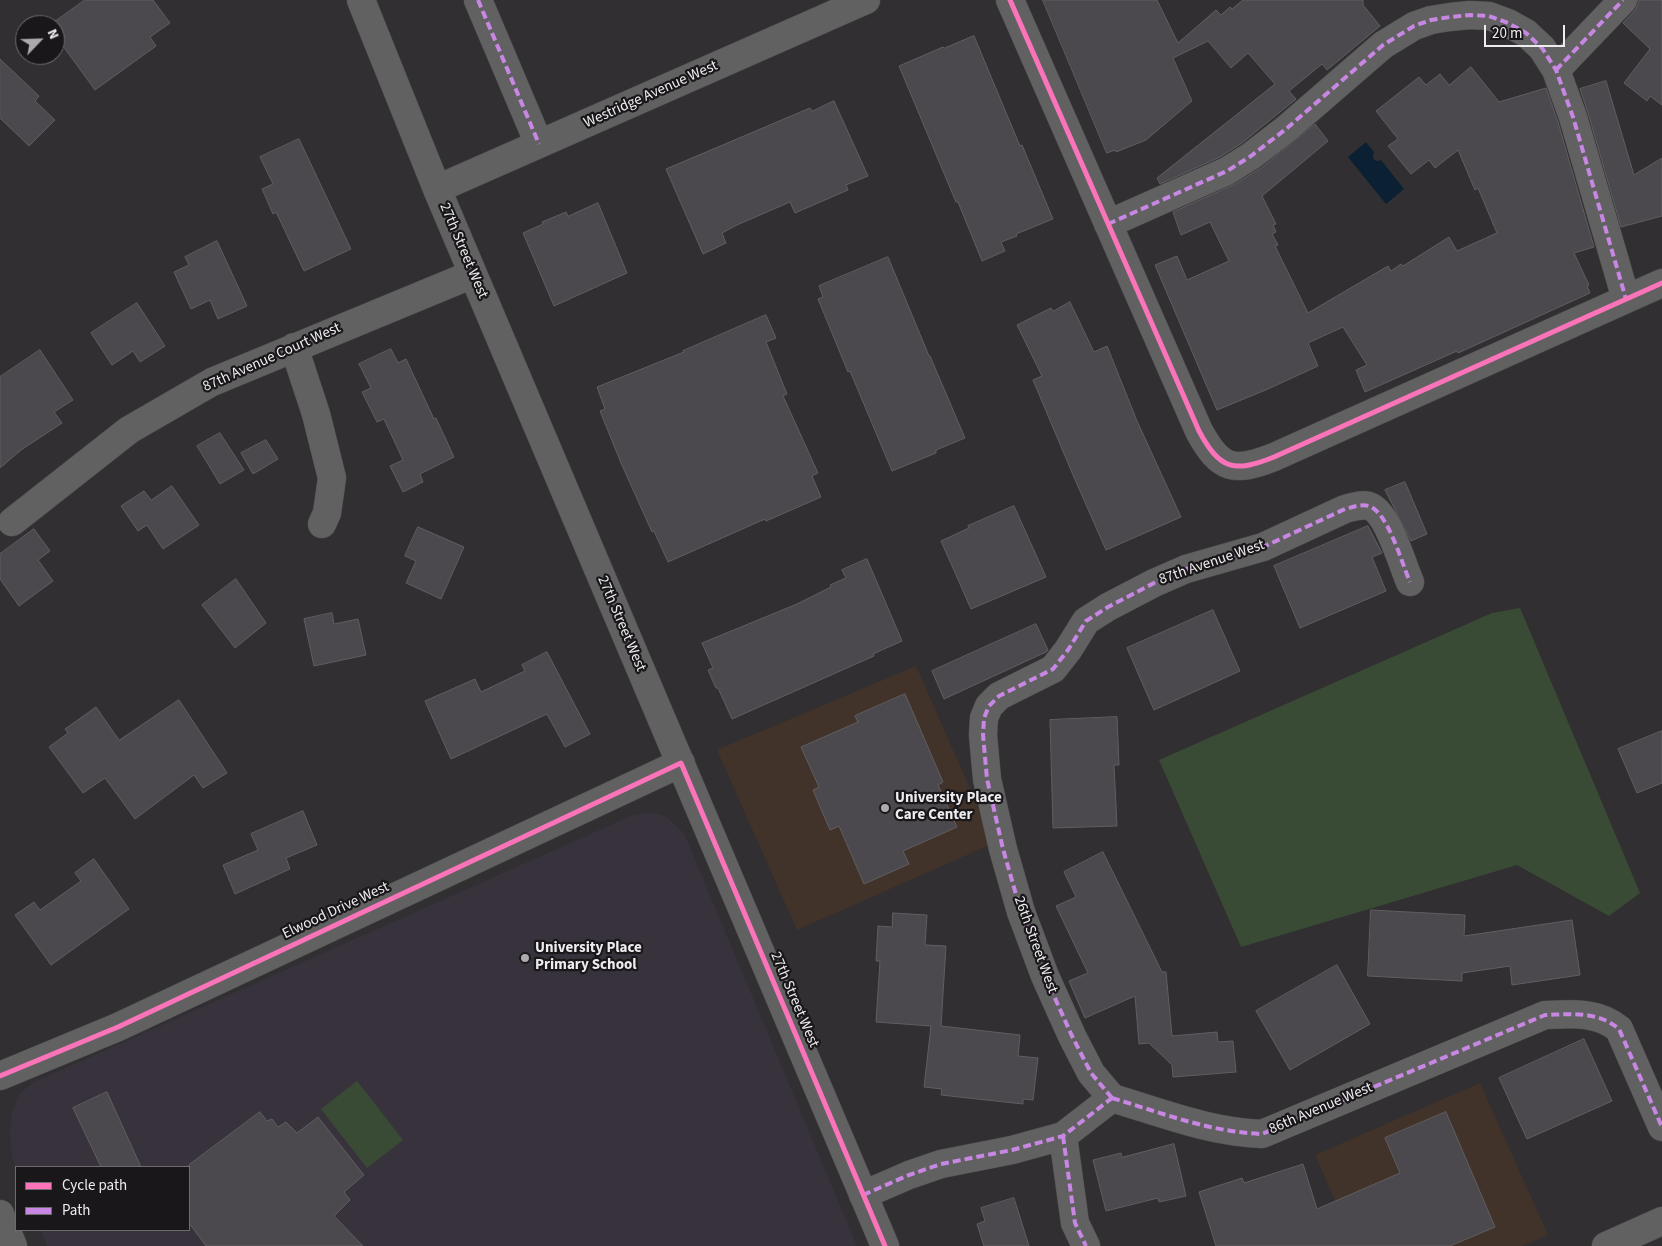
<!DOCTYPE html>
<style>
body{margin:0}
#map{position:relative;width:1662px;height:1246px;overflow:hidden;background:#312f32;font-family:"Source Sans 3",sans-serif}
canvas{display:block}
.legend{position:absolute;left:15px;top:1166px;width:175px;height:65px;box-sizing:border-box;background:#191719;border:1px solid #6e6c6f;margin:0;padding:6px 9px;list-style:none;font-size:15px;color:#eeecef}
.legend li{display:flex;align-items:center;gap:10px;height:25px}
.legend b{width:25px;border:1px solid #6e6c6f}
.north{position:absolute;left:15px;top:15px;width:50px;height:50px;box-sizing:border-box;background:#191719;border:1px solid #6e6c6f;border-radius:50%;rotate:66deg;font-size:14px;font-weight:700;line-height:20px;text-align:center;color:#eeecef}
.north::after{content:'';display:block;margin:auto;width:18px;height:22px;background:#acaaad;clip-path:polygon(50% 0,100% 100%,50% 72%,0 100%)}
.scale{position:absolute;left:1484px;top:25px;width:81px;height:22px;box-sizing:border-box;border:2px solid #eeecef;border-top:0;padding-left:6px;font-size:15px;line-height:18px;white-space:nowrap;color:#eeecef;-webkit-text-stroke:4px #191719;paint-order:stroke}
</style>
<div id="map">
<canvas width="1662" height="1246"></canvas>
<ul class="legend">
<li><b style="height:6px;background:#fb73b8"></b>Cycle path</li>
<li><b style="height:6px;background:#c787e3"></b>Path</li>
</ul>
<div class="north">N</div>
<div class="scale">20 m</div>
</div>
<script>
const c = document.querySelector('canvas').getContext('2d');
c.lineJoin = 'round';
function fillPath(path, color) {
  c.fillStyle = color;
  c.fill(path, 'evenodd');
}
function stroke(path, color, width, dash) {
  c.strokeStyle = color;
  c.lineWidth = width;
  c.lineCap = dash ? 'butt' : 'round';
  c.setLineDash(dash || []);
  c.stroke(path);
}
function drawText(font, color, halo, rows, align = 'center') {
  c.font = font + ' "Source Sans 3",sans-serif';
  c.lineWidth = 4.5;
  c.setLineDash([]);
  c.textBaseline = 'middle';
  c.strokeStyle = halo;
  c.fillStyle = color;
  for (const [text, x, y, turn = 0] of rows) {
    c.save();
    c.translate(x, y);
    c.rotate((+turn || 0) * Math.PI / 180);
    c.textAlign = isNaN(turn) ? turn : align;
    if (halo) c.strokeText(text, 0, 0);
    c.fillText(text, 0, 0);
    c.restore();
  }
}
const commercial = new Path2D(`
 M 916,666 L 994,843 L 797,930 L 717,750 Z
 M 1480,1083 L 1548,1235 L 1522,1246 L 1355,1246 L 1315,1155 Z`);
const built = new Path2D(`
 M 650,812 L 667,817 L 684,833 L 857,1246 L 47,1246 L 41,1230 L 189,1230 L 189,1167 L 16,1167 L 16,1169 L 12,1157 L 10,1136 L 11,1116 L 19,1094 L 34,1082 L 633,815 Z`);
const green = new Path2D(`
 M 1520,608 L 1640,893 L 1609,916 L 1517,865 L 1241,947 L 1159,760 L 1492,613 Z
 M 357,1081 L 403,1140 L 367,1168 L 321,1109 Z`);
const water = new Path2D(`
 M 1366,142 L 1374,152 L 1373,156 L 1374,160 L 1378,161 L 1381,160 L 1404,189 L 1386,204 L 1348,157 Z`);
const building = new Path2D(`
 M 85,0 L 153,0 L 170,23 L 150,37 L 156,46 L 95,90 L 55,35 L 55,25 L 50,25 Z
 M 1043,0 L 1157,0 L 1178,43 L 1216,10 L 1221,15 L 1230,7 L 1232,9 L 1243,0 L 1363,0 L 1363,5 L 1380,26 L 1327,70 L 1322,64 L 1289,91 L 1296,99 L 1242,143 L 1220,157 L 1160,184 L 1157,178 L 1275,84 L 1248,53 L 1231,68 L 1208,41 L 1173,58 L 1192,101 L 1146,140 L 1116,152 L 1115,150 L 1107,153 Z
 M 1638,0 L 1662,0 L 1662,105 L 1650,96 L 1647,101 L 1624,83 L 1650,49 L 1623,23 L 1635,10 L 1638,4 Z
 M 974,36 L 1020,146 L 1022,145 L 1053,219 L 1016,234 L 1017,236 L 1001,242 L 1005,251 L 982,261 L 958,202 L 956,202 L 899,66 L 943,47 L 944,48 Z
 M 0,59 L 39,96 L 35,101 L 55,120 L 29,146 L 0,118 Z
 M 1471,67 L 1499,102 L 1546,88 L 1558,122 L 1594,247 L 1574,253 L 1589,285 L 1587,286 L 1590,293 L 1458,353 L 1457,351 L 1365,392 L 1356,370 L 1367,365 L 1343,327 L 1308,343 L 1318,366 L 1268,389 L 1217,410 L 1155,265 L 1177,256 L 1187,280 L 1229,261 L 1210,222 L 1181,235 L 1173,212 L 1235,184 L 1261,168 L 1315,124 L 1328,141 L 1262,196 L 1276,224 L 1273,225 L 1276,232 L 1272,234 L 1278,245 L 1275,246 L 1308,313 L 1388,266 L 1391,271 L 1401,264 L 1403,266 L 1449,237 L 1457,251 L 1497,233 L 1478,188 L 1475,190 L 1458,150 L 1435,168 L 1429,160 L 1411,174 L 1388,146 L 1398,139 L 1376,111 L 1419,77 L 1426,85 L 1440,74 L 1449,85 Z
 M 1606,81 L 1634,175 L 1662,158 L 1662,216 L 1621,227 L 1588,113 L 1580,89 Z
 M 834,101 L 868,176 L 846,185 L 848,190 L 795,213 L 790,202 L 737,225 L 722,233 L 726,243 L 703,254 L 666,169 L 810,108 L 812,111 Z
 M 299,139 L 351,249 L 304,271 L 276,212 L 273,214 L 262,189 L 273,184 L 260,157 Z
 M 598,203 L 627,273 L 554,306 L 523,233 L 543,224 L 542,222 L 566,212 L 568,216 Z
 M 217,241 L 247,306 L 218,319 L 210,300 L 191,309 L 174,272 L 189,265 L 185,257 Z
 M 888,257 L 929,356 L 930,356 L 965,438 L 936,450 L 936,453 L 892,471 L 850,371 L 848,372 L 818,299 L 823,297 L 819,286 Z
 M 1070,302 L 1094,352 L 1107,346 L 1137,421 L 1181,517 L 1106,550 L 1073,475 L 1033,380 L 1042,376 L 1017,325 L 1051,308 L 1053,311 Z
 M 137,303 L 165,346 L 140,362 L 133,351 L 112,365 L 91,333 Z
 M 766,315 L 776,338 L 766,342 L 787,394 L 783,396 L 818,473 L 812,476 L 821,497 L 766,521 L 765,519 L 668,562 L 654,531 L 652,532 L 621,463 L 600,411 L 605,409 L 597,387 L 684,352 L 683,351 Z
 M 391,349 L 398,363 L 406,359 L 434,419 L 436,418 L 454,457 L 420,474 L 423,482 L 403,492 L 390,466 L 403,460 L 384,419 L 377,422 L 362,392 L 371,388 L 359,364 Z
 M 40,350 L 73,400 L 54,412 L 62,423 L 21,450 L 0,468 L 0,377 Z
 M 220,433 L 244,470 L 220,484 L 197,446 Z
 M 266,440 L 278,459 L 253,474 L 241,453 Z
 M 1405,482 L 1427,534 L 1411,541 L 1385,490 Z
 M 172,486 L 199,525 L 163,549 L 147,525 L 138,531 L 121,506 L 144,491 L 151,500 Z
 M 1014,506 L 1046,577 L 971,609 L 941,541 L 969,528 L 968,526 Z
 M 1368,526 L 1382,553 L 1372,557 L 1386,591 L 1300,628 L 1274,566 Z
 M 418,527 L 464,547 L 441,599 L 406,583 L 416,561 L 405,556 Z
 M 34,529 L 50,551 L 38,560 L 53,581 L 19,606 L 0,579 L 0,554 Z
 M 867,559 L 902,641 L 873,654 L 874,656 L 732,719 L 718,688 L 716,688 L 708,670 L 713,668 L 702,643 L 797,604 L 831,587 L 830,585 L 846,578 L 842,570 Z
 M 236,579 L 266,623 L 235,648 L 202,605 Z
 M 1213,610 L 1240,671 L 1154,710 L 1127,648 Z
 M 332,613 L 334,624 L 358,619 L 366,655 L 314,666 L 304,619 Z
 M 1036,624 L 1048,650 L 1046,652 L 944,699 L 932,671 Z
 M 547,652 L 590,734 L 565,747 L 547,714 L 451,759 L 425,701 L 475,679 L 481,692 L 525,671 L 522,665 Z
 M 905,694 L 943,782 L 938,785 L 957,827 L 903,851 L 909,864 L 864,884 L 839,826 L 830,830 L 813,790 L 819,787 L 801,747 L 858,722 L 855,716 Z
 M 179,700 L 227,773 L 203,788 L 194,775 L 135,819 L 105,778 L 83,793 L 49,747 L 68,733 L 65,729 L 96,707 L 119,740 Z
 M 1117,717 L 1119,765 L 1114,765 L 1117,826 L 1053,828 L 1050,720 Z
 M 1662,731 L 1662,783 L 1637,793 L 1618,749 Z
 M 303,811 L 317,845 L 286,858 L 290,869 L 235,894 L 223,865 L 258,850 L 251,834 Z
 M 1103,852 L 1162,972 L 1166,972 L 1172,1036 L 1217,1032 L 1218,1042 L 1233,1041 L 1236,1072 L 1173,1077 L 1172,1065 L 1149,1043 L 1139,1044 L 1135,996 L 1085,1018 L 1069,981 L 1088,973 L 1056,906 L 1076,897 L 1064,872 Z
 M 94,859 L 129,909 L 51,965 L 15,915 L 34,902 L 40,910 L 81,881 L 75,873 Z
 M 1371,910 L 1465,915 L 1464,936 L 1572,920 L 1580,975 L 1512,985 L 1510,966 L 1462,973 L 1462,981 L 1368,976 Z
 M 893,913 L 927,915 L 925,945 L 946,946 L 941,1026 L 1020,1035 L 1018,1056 L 1038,1058 L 1033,1100 L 1023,1099 L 1023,1104 L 941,1095 L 942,1089 L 924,1087 L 931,1026 L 876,1022 L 880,961 L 876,961 L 878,926 L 892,927 Z
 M 1337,965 L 1370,1024 L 1290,1070 L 1256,1011 Z
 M 1584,1039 L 1612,1101 L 1527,1139 L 1499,1078 Z
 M 107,1092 L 141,1167 L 101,1167 L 73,1108 Z
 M 260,1112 L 267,1121 L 272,1119 L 278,1127 L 286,1122 L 297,1133 L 318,1117 L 364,1175 L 344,1192 L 350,1200 L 334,1216 L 363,1246 L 206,1246 L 189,1223 L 189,1165 Z
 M 1446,1112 L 1495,1227 L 1450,1246 L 1216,1246 L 1199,1192 L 1242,1178 L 1244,1183 L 1303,1164 L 1317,1209 L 1400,1173 L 1385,1138 Z
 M 1174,1144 L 1186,1196 L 1159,1202 L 1158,1198 L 1106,1211 L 1093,1160 L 1121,1153 L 1122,1157 Z
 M 1014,1198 L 1029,1246 L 984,1246 L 977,1224 L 985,1221 L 981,1208 Z`);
const minor = new Path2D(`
 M 361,0 L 437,189 L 885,1246
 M 478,0 L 539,144
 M 1010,0 L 1199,431 C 1220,470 1234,473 1274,457 L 1662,283
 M 1556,70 L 1623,0
 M 437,189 L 866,0
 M 1108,224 L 1227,171 L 1251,156 L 1286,129 L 1383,45 L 1414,26 L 1431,20 L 1450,17 L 1470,15 L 1489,16 L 1508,23 L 1526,33 L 1542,48 L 1556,70 L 1573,117 L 1626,299
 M 294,347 L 316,414 L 332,478 L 327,513 L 322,524
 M 12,522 L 129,430 L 212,382 L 473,274
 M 0,1076 L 118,1027 L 681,763
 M 1112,1098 L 1091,1073 L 1072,1036 L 1045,976 L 1021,912 L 1003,849 L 987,779 L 983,735 L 984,718 L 989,706 L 999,696 L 1053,669 L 1068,650 L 1086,621 L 1108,607 L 1154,583 L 1186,569 L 1263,547 L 1345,509 C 1353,507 1360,504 1369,506 C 1388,512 1402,564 1410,582
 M 1112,1098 C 1162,1113 1210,1132 1262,1134 L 1545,1015 C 1571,1014 1598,1011 1619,1029 L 1662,1127
 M 1063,1136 L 1075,1223 L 1086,1246
 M 863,1195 L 909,1175 L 941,1164 L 1012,1150 L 1063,1136 L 1112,1098
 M 0,1214 L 13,1246
 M 1606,1246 L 1662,1221`);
const quiet = new Path2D(`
 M 478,0 L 539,144
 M 1556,70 L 1623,0
 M 1108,224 L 1227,171 L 1251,156 L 1286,129 L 1383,45 L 1414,26 L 1431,20 L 1450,17 L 1470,15 L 1489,16 L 1508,23 L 1526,33 L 1542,48 L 1556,70 L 1573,117 L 1626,299
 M 1112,1098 L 1091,1073 L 1072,1036 L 1045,976 L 1021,912 L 1003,849 L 987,779 L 983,735 L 984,718 L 989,706 L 999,696 L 1053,669 L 1068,650 L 1086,621 L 1108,607 L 1154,583 L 1186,569 L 1263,547 L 1345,509 C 1353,507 1360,504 1369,506 C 1388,512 1402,564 1410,582
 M 1112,1098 C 1162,1113 1210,1132 1262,1134 L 1545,1015 C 1571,1014 1598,1011 1619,1029 L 1662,1127
 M 1063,1136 L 1075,1223 L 1086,1246
 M 863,1195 L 909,1175 L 941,1164 L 1012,1150 L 1063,1136 L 1112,1098`);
const cycleway = new Path2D(`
 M 1010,0 L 1199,431 C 1220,470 1234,473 1274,457 L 1662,283
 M 0,1076 L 118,1027 L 681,763 L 885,1246`);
const markers = [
 [885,808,5,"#acaaad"],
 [525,958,5,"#acaaad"]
];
const streetNames = [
 ["Westridge Avenue West",651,95,-24],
 ["27th Street West",463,251,67],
 ["87th Avenue Court West",272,358,-24],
 ["87th Avenue West",1212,563,-19],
 ["27th Street West",621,624,67],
 ["Elwood Drive West",336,911,-25],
 ["26th Street West",1035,945,70],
 ["27th Street West",794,1000,67],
 ["86th Avenue West",1321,1109,-23]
];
const poiNames = [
 ["University Place",895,799],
 ["Care Center",895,816],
 ["University Place",535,949],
 ["Primary School",535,966]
];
fillPath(commercial, '#413329');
fillPath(built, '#38323c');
fillPath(green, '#3a4b35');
fillPath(water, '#0b2033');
fillPath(building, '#4c494e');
stroke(building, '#605e61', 1);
stroke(minor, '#4c4a4d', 29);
stroke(minor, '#626162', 28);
stroke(quiet, '#c787e3', 4, [8, 4]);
stroke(cycleway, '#fb73b8', 5);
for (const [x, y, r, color] of markers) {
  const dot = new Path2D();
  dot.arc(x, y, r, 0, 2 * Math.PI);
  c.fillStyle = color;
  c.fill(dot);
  stroke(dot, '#191719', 2);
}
drawText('15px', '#eeecef', '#191719', streetNames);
drawText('bold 15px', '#eeecef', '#191719', poiNames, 'left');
</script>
